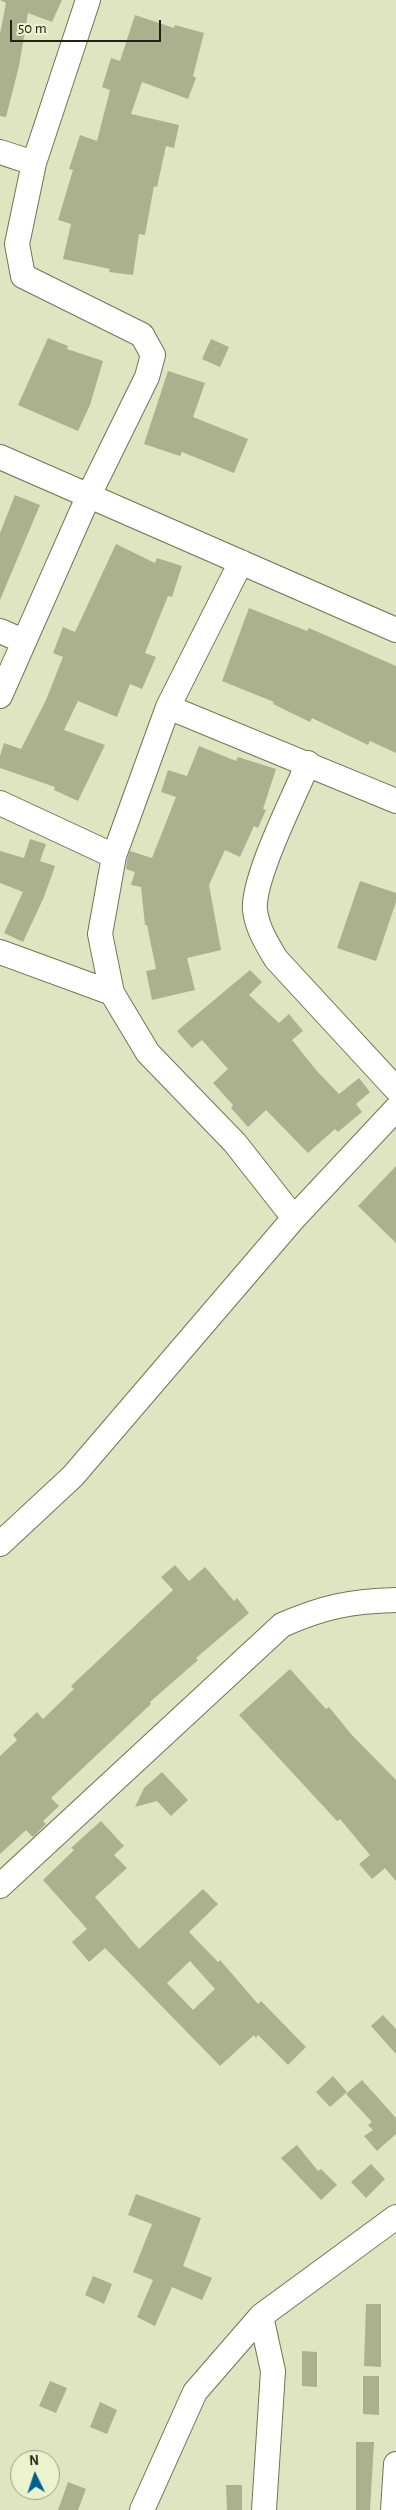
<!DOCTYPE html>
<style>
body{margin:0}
#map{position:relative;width:396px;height:2510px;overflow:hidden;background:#dee5c0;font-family:"Alegreya Sans",sans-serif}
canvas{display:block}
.north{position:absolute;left:10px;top:2450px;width:50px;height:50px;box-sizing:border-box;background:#ebf2cd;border:1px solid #9a9f83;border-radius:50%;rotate:356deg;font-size:14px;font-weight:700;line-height:20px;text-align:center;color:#202215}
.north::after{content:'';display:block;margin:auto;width:18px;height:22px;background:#006190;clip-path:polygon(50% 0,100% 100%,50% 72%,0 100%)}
.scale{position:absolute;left:10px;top:20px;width:151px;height:22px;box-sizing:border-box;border:2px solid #202215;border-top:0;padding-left:6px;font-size:15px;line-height:18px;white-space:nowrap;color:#202215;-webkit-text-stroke:4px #ebf2cd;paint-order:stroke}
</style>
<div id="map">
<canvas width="396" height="2510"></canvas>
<div class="north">N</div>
<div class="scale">50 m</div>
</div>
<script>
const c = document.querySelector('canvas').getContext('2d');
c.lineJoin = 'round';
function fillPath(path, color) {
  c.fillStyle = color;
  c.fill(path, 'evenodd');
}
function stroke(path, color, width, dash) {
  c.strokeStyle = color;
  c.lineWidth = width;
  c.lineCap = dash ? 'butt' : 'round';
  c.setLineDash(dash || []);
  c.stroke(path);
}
const building = new Path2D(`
 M 0,0 L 62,0 L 52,22 L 28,13 L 19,66 L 6,117 L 0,116 L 0,34 L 6,3 Z
 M 135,15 L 174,28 L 175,25 L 204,33 L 193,76 L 196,78 L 188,99 L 142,82 L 131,114 L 179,125 L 174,148 L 166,146 L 157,187 L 154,186 L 145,235 L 139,234 L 133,275 L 109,272 L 110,269 L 63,259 L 71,224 L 58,220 L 73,170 L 69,169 L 80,135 L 97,141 L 110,90 L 102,87 L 111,58 L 120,61 Z
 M 48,338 L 68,346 L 67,349 L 103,361 L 90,405 L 78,431 L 18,405 Z
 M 211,339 L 229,347 L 220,367 L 202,359 Z
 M 168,371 L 205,383 L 193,417 L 248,439 L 234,473 L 182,452 L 180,456 L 144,444 Z
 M 15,495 L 40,505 L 0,600 L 0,533 Z
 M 116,544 L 155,563 L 157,558 L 182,566 L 172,597 L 168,596 L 145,653 L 156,657 L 142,689 L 130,684 L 117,717 L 78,701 L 64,730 L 105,745 L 78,801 L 54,790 L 55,787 L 0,768 L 0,756 L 4,743 L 21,749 L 46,700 L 63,657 L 53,653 L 63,627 L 75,632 Z
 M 249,608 L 307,631 L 309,628 L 396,666 L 396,753 L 370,741 L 368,745 L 312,718 L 310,722 L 273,704 L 274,702 L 222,681 Z
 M 199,746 L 236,761 L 238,757 L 276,769 L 263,809 L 266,810 L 258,828 L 254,826 L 240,857 L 225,850 L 209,885 L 221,950 L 187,958 L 195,990 L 152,1000 L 146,971 L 156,969 L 147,925 L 145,925 L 141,887 L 131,885 L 135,872 L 126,869 L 127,860 L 130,851 L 152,858 L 176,797 L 161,792 L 168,770 L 187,776 Z
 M 30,839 L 46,844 L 40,861 L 55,866 L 44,897 L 23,942 L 4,933 L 23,892 L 0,883 L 0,851 L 24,858 Z
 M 360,881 L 396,893 L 396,902 L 376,961 L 337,948 Z
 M 250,970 L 262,982 L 249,995 L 279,1023 L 289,1014 L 303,1031 L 292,1040 L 316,1070 L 339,1094 L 359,1078 L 370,1092 L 356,1104 L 362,1112 L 338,1132 L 335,1129 L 308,1153 L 266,1110 L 248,1127 L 231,1108 L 233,1105 L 213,1083 L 228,1069 L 202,1040 L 192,1048 L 177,1031 Z
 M 396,1166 L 396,1243 L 358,1206 Z
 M 175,1565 L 189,1581 L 205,1567 L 234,1601 L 237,1598 L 249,1613 L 196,1658 L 198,1660 L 150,1702 L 151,1704 L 51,1798 L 59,1806 L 43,1821 L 46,1824 L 33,1837 L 26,1830 L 0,1854 L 0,1756 L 17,1740 L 13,1735 L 37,1712 L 43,1719 L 74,1689 L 71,1686 L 173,1590 L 161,1577 Z
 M 290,1669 L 326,1709 L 329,1707 L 351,1734 L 396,1780 L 396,1881 L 385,1868 L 372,1879 L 359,1864 L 370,1855 L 340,1819 L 337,1821 L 239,1715 Z
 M 162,1772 L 188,1800 L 171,1816 L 157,1801 L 135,1807 L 144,1788 Z
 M 101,1821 L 124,1846 L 114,1855 L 127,1868 L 95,1897 L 139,1949 L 203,1889 L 218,1904 L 189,1932 L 218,1962 L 220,1960 L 258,2004 L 261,2001 L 306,2047 L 288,2065 L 258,2035 L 256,2038 L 254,2035 L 220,2066 L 105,1948 L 89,1962 L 72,1942 L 87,1929 L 43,1880 L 74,1850 L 71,1848 ZM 190,1961 L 215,1989 L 193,2010 L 167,1983 Z
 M 383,2015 L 396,2029 L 396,2054 L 371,2026 Z
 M 333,2076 L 347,2092 L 330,2107 L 316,2092 Z
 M 362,2080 L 396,2118 L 396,2134 L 377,2151 L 364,2136 L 373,2130 L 368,2125 L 372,2122 L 346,2094 Z
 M 297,2145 L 318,2171 L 321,2169 L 337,2185 L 321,2200 L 281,2158 Z
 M 371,2164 L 385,2179 L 366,2198 L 351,2182 Z
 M 136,2194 L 201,2218 L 183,2266 L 212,2278 L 202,2300 L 172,2287 L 155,2326 L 137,2317 L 153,2280 L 133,2272 L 152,2224 L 128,2215 Z
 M 93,2276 L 112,2284 L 104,2304 L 85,2295 Z
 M 366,2304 L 381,2304 L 381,2367 L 364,2366 Z
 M 302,2351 L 317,2352 L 317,2387 L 302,2386 Z
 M 363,2376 L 379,2376 L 379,2415 L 363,2414 Z
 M 50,2381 L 67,2388 L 56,2413 L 39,2406 Z
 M 100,2402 L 117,2410 L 107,2434 L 90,2427 Z
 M 356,2442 L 374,2442 L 370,2510 L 356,2510 Z
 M 68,2482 L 86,2489 L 78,2510 L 58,2510 Z
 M 226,2485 L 242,2485 L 242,2510 L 227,2510 Z`);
const street = new Path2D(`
 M 0,152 L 34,163
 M 0,457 L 396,630
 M 241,562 L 168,707 L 114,856 L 100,934 L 112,993 L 148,1053 L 235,1143 L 294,1218
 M 0,631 L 23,641
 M 0,696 L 89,495 L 147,377 L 153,355 L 142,335 L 23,276 L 17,244 L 34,163 L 88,0
 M 168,707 L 396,801
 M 308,763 C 295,795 252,879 255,910 C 257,928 267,944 276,959 L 396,1089
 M 0,803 L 114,856
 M 0,952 L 112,993
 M 0,1544 L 73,1476 L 294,1218 L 396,1109
 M 0,1886 L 282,1625 C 323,1607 351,1601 396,1600
 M 261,2316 L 273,2371 L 264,2510
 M 142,2510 L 195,2392 L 261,2316 L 396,2217
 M 393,2510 L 396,2464`);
fillPath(building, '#abb18f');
stroke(street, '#707655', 26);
stroke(street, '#fff', 24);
</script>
